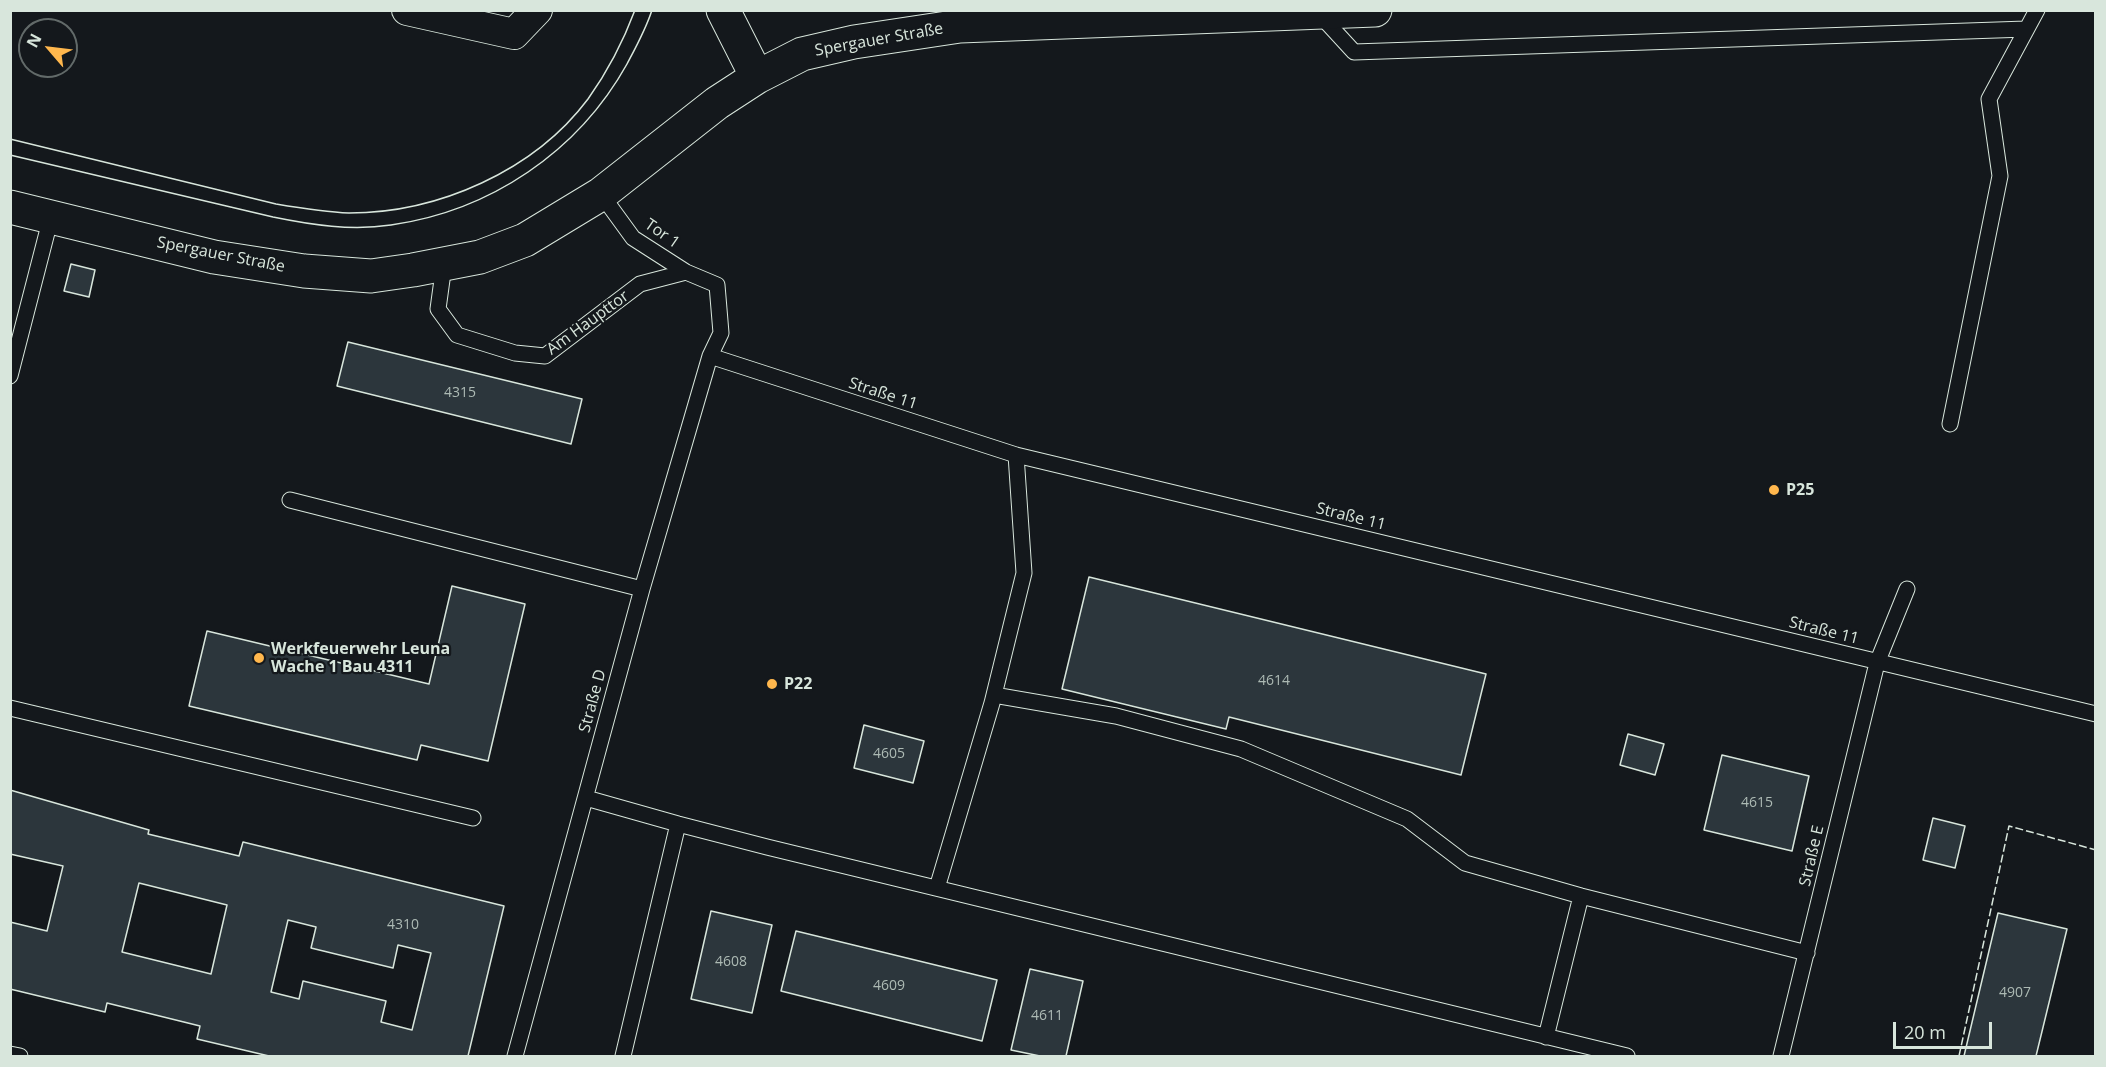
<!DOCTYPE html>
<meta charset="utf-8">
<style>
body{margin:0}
#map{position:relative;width:2106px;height:1067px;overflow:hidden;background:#14181c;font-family:"Open Sans",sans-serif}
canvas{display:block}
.frame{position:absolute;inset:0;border:12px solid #d8e6dc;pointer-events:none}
.north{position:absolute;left:18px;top:18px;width:60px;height:60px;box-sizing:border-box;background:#14181c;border:2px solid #626a69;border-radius:50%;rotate:298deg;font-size:16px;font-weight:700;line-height:24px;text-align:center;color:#d8e6dc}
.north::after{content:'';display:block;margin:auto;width:21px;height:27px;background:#ffb74d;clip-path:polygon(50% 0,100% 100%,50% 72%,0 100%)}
.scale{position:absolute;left:1893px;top:1022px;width:99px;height:27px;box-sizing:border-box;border:3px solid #d8e6dc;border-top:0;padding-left:8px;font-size:18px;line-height:21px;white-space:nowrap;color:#d8e6dc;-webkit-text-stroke:4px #14181c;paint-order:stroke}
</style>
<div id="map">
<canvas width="2106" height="1067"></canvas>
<div class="frame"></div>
<div class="north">N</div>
<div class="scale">20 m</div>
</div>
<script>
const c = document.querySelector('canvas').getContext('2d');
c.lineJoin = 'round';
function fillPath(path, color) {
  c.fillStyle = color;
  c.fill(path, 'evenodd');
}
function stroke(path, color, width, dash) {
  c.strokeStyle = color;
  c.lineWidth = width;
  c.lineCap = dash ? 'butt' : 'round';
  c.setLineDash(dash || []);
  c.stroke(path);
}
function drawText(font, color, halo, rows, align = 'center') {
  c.font = font + ' "Open Sans",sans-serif';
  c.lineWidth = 4.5;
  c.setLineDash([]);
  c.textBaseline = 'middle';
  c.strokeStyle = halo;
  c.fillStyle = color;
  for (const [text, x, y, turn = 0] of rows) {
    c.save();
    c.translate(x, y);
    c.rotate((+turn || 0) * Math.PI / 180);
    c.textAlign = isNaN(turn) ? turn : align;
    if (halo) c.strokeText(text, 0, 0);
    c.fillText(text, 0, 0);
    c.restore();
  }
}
const building = new Path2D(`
 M 71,264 L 95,270 L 89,297 L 64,291 Z
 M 348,342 L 582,399 L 571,444 L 337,386 Z
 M 1089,577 L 1486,674 L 1461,775 L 1229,717 L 1226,729 L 1062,689 Z
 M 452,586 L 525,604 L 488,761 L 421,745 L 417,760 L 189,706 L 207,631 L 429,684 Z
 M 864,725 L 924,741 L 913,783 L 854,768 Z
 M 1628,734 L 1664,744 L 1655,775 L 1620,765 Z
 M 1722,755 L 1809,776 L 1792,851 L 1704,830 Z
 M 10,790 L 149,830 L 148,834 L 239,856 L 243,842 L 504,906 L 468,1056 L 269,1056 L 197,1039 L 200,1026 L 107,1003 L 105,1012 L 10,989 L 10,922 L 47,931 L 63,866 L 10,854 ZM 139,883 L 227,905 L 211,974 L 122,952 ZM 288,920 L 316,927 L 311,948 L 393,968 L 398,945 L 431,953 L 412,1030 L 381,1022 L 386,1001 L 303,981 L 299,999 L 271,992 Z
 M 1933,818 L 1965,826 L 1955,868 L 1923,860 Z
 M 711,911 L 772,925 L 752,1013 L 691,999 Z
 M 1998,913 L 2067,929 L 2036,1056 L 1964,1056 Z
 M 796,931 L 997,980 L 982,1041 L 781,991 Z
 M 1030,969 L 1083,981 L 1066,1056 L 1040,1056 L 1011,1050 Z`);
const lane = new Path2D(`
 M 1320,15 L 1354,52 L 2026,29
 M 601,194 L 633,238 L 686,272 L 717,285 L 721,333 L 710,356 L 1016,455 L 2096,714
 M 444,265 L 438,309 L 457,335 L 515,353 L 545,356 L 640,284 L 686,272
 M 10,376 L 51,217
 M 1950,424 L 2000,176 L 1989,99 L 2037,10
 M 290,500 L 642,589
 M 994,695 L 1116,716 L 1241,749 L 1407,819 L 1465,863 L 1581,896 L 1807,953
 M 10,708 L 473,818
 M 586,798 L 678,824 L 767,847 L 1627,1056
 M 937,888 L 992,703 L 1024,573 L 1016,455
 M 1546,1037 L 1581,896
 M 10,1054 L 20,1056
 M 515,1056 L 642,589 L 710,356
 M 623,1056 L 678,824
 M 1781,1056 L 1877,663 L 1907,589`);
const street = new Path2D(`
 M 407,10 L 514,34 L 537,10`);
const secondary = new Path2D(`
 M 723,10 L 757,77
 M 10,207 L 214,257 L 304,271 L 371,276 L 413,270 L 480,257 L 525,240 L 601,194 L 717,103 L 757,77 L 802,54 L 854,42 L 960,26 L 1375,10`);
const tram = new Path2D(`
 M 10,139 L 276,204 C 300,208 324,212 349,213 C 438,213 534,171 588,99 C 608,71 623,42 635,10
 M 10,155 L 273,217 C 312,225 351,231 391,225 C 490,211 578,152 627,64 C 636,47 646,29 652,10`);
const fence = new Path2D(`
 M 1959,1056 L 2009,826 L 2096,850`);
const markers = [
 [1774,490,6,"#ffb74d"],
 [259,658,6,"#ffb74d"],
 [772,684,6,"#ffb74d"]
];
const numberNames = [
 ["4315",460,393],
 ["4614",1274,681],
 ["4605",889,754],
 ["4615",1757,803],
 ["4310",403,925],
 ["4608",731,962],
 ["4609",889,986],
 ["4907",2015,993],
 ["4611",1047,1016]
];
const streetNames = [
 ["Spergauer Straße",879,40,-10],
 ["Tor 1",662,234,35],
 ["Spergauer Straße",221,255,11],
 ["Am Haupttor",588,323,-36],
 ["Straße 11",883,394,18],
 ["Straße 11",1351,517,14],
 ["Straße 11",1824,631,14],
 ["Straße D",593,701,-75],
 ["Straße E",1812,856,-77]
];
const poiNames = [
 ["P25",1786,490],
 ["Werkfeuerwehr Leuna",271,649],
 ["Wache 1 Bau 4311",271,667],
 ["P22",784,684]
];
fillPath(building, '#2c363c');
stroke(building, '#d8e6dc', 1.5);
stroke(lane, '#d8e6dc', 17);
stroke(street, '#d8e6dc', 32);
stroke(secondary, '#d8e6dc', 35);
stroke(lane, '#14181c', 15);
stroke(street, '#14181c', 30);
stroke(secondary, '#14181c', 33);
stroke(tram, '#d8e6dc', 1.5);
stroke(fence, '#d8e6dc', 1.5, [8, 3]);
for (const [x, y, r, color] of markers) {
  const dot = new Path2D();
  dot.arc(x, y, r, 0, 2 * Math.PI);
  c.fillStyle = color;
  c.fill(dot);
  stroke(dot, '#14181c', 2);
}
drawText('14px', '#adbab4', null, numberNames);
drawText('16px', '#d8e6dc', '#14181c', streetNames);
drawText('bold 16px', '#d8e6dc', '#14181c', poiNames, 'left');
</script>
